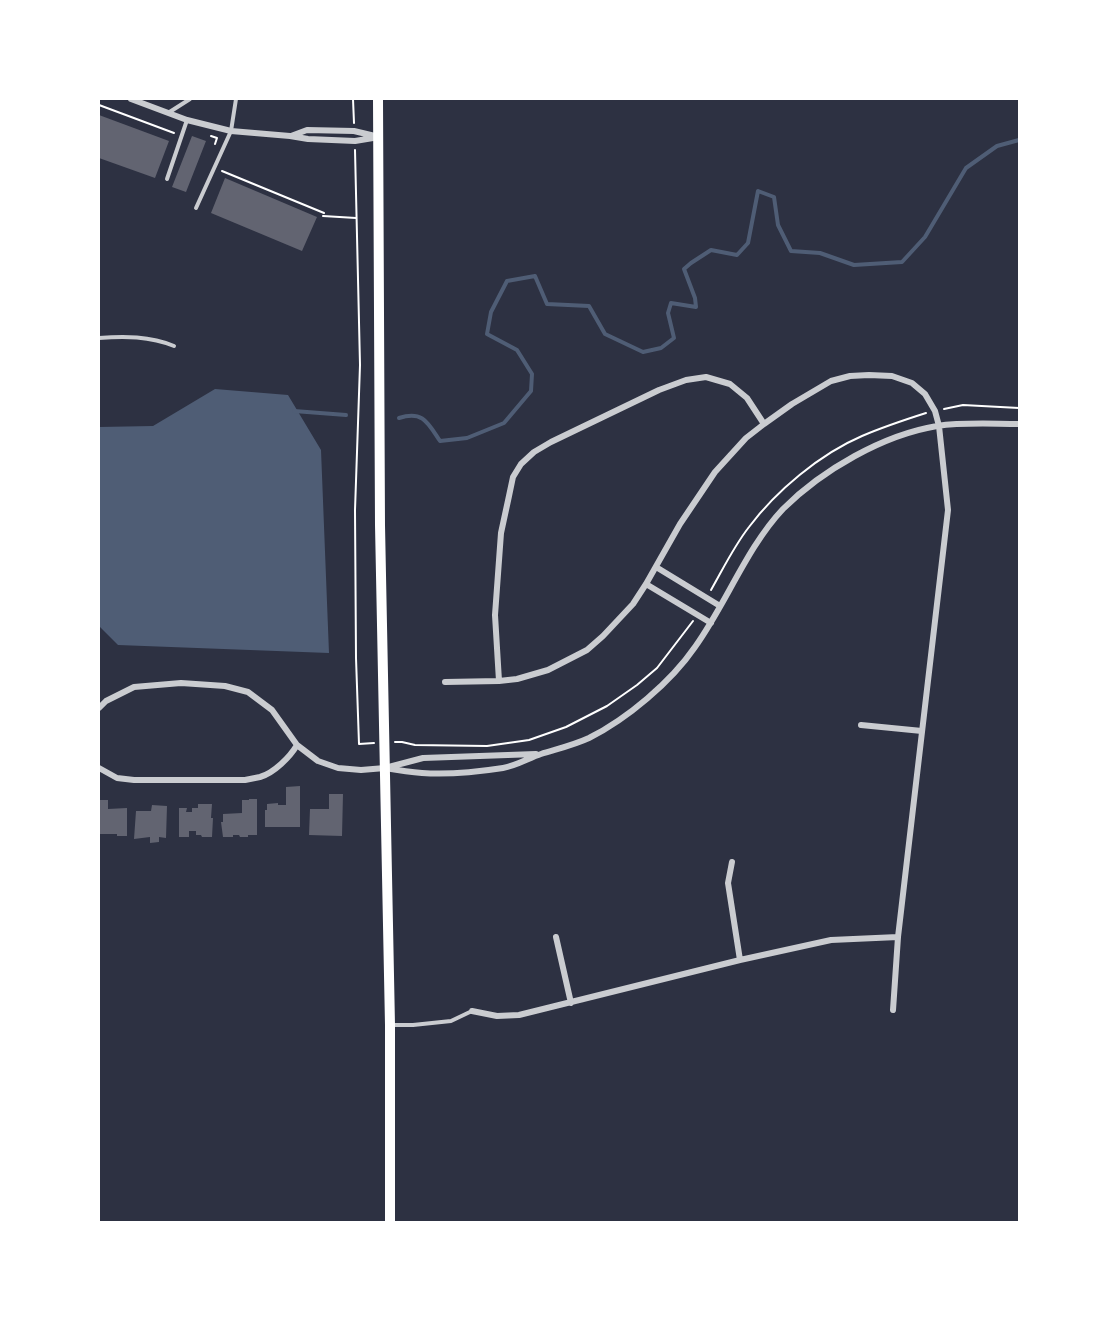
<!DOCTYPE html>
<style>
body{margin:0}
#map{position:relative;width:1118px;height:1321px;overflow:hidden;background:#2d3142;font-family:Inter,sans-serif}
canvas{display:block}
.frame{position:absolute;inset:0;border:100px solid #fff;pointer-events:none}
</style>
<div id="map">
<canvas width="1118" height="1321"></canvas>
<div class="frame"></div>
</div>
<script>
const c = document.querySelector('canvas').getContext('2d');
c.lineJoin = 'round';
function fillPath(path, color) {
  c.fillStyle = color;
  c.fill(path, 'evenodd');
}
function stroke(path, color, width, dash) {
  c.strokeStyle = color;
  c.lineWidth = width;
  c.lineCap = dash ? 'butt' : 'round';
  c.setLineDash(dash || []);
  c.stroke(path);
}
const water = new Path2D(`
 M 215,389 L 288,395 L 321,450 L 329,653 L 118,645 L 99,626 L 99,427 L 153,426 Z`);
const stream = new Path2D(`
 M 294,411 L 346,415
 M 399,418 C 423,410 428,423 440,441 L 467,438 L 504,423 L 531,391 L 532,374 L 517,350 L 487,334 L 491,312 L 507,281 L 535,276 L 547,304 L 589,306 L 605,334 L 643,352 L 661,348 L 674,338 L 668,313 L 671,303 L 696,307 L 695,298 L 684,269 L 691,263 L 711,250 L 737,255 L 748,243 L 758,191 L 774,197 L 778,225 L 791,251 L 820,253 L 854,265 L 902,262 L 925,237 L 966,168 L 997,146 L 1019,140`);
const building = new Path2D(`
 M 99,115 L 169,141 L 155,178 L 99,158 Z
 M 192,136 L 206,141 L 186,192 L 172,187 Z
 M 225,178 L 317,217 L 302,251 L 211,213 Z
 M 300,786 L 300,827 L 265,827 L 265,810 L 267,810 L 267,804 L 278,803 L 278,805 L 286,805 L 286,787 Z
 M 329,794 L 343,794 L 342,836 L 309,835 L 310,809 L 329,809 Z
 M 249,799 L 257,799 L 257,835 L 248,835 L 248,837 L 240,837 L 239,835 L 233,835 L 233,837 L 223,837 L 221,822 L 223,822 L 223,814 L 242,813 L 242,800 L 249,800 Z
 M 99,800 L 108,800 L 108,809 L 127,808 L 127,836 L 117,836 L 117,834 L 99,834 Z
 M 198,804 L 212,804 L 211,818 L 213,818 L 212,837 L 202,837 L 201,835 L 196,835 L 196,831 L 189,831 L 189,837 L 179,837 L 179,808 L 187,808 L 186,812 L 192,812 L 192,808 L 198,808 Z
 M 152,805 L 167,806 L 166,838 L 159,837 L 159,842 L 150,843 L 150,837 L 134,839 L 136,811 L 151,811 Z`);
const path = new Path2D(`
 M 353,99 L 354,123
 M 99,105 L 174,133
 M 211,136 L 217,138 L 215,144
 M 355,150 L 360,365 L 355,510 L 356,658 L 359,744 L 374,743
 M 222,171 L 324,213
 M 323,216 L 356,218
 M 944,409 L 963,405 L 1019,408
 M 711,590 C 723,569 734,546 749,527 C 776,491 820,454 862,436 C 883,427 904,420 926,413
 M 395,742 L 402,742 L 415,745 L 487,746 L 529,740 L 566,727 L 607,706 L 637,685 L 657,668 L 693,621`);
const service = new Path2D(`
 M 168,113 L 190,99
 M 167,179 L 187,120
 M 196,208 L 231,131 L 236,99
 M 99,338 C 124,336 150,336 174,346
 M 392,1025 L 413,1025 L 451,1021 L 472,1011`);
const minor = new Path2D(`
 M 131,99 L 187,120 L 231,131 L 290,136 L 308,139 L 355,141 L 379,137
 M 291,136 L 307,130 L 354,131 L 375,136
 M 656,567 L 720,606
 M 646,584 L 711,623
 M 499,681 L 495,615 L 501,533 L 509,496 L 513,477 L 521,464 L 534,452 L 551,442 L 659,390 L 686,380 L 706,377 L 730,384 L 747,398 L 764,424
 M 445,682 L 499,681 L 517,679 L 548,670 L 587,650 L 603,636 L 633,604 L 646,584 L 680,524 L 715,472 L 746,438 L 764,424 L 792,404 L 831,381 L 850,376 L 869,375 L 892,376 L 912,383 L 925,394 L 935,411 L 939,426 L 948,510 L 898,937 L 893,1010
 M 99,708 L 106,701 L 134,687 L 181,683 L 225,686 L 248,692 L 272,710 L 297,745 L 318,761 L 338,768 L 361,770 L 385,768 L 423,758 L 536,754
 M 861,725 L 922,731
 M 99,768 L 117,778 L 134,780 L 245,780 C 250,779 255,778 260,777 C 274,773 290,757 297,745
 M 385,768 C 397,770 410,772 422,773 C 448,775 477,772 503,768 C 516,766 529,758 541,754 C 557,749 574,745 589,738 C 627,719 671,682 695,647 C 726,604 747,547 783,509 C 822,470 883,435 937,426 C 964,422 992,424 1019,424
 M 732,862 L 728,883 L 740,960
 M 556,937 L 571,1003
 M 472,1011 L 497,1016 L 519,1015 L 740,960 L 831,940 L 898,937`);
const primary = new Path2D(`
 M 378,99 L 380,525 L 390,1025 L 390,1222`);
fillPath(water, '#4f5d75');
stroke(stream, '#4f5d75', 4);
fillPath(building, '#626471');
stroke(path, '#fff', 2);
stroke(service, '#caccd0', 4);
stroke(minor, '#caccd0', 6);
stroke(primary, '#fff', 10);
</script>
